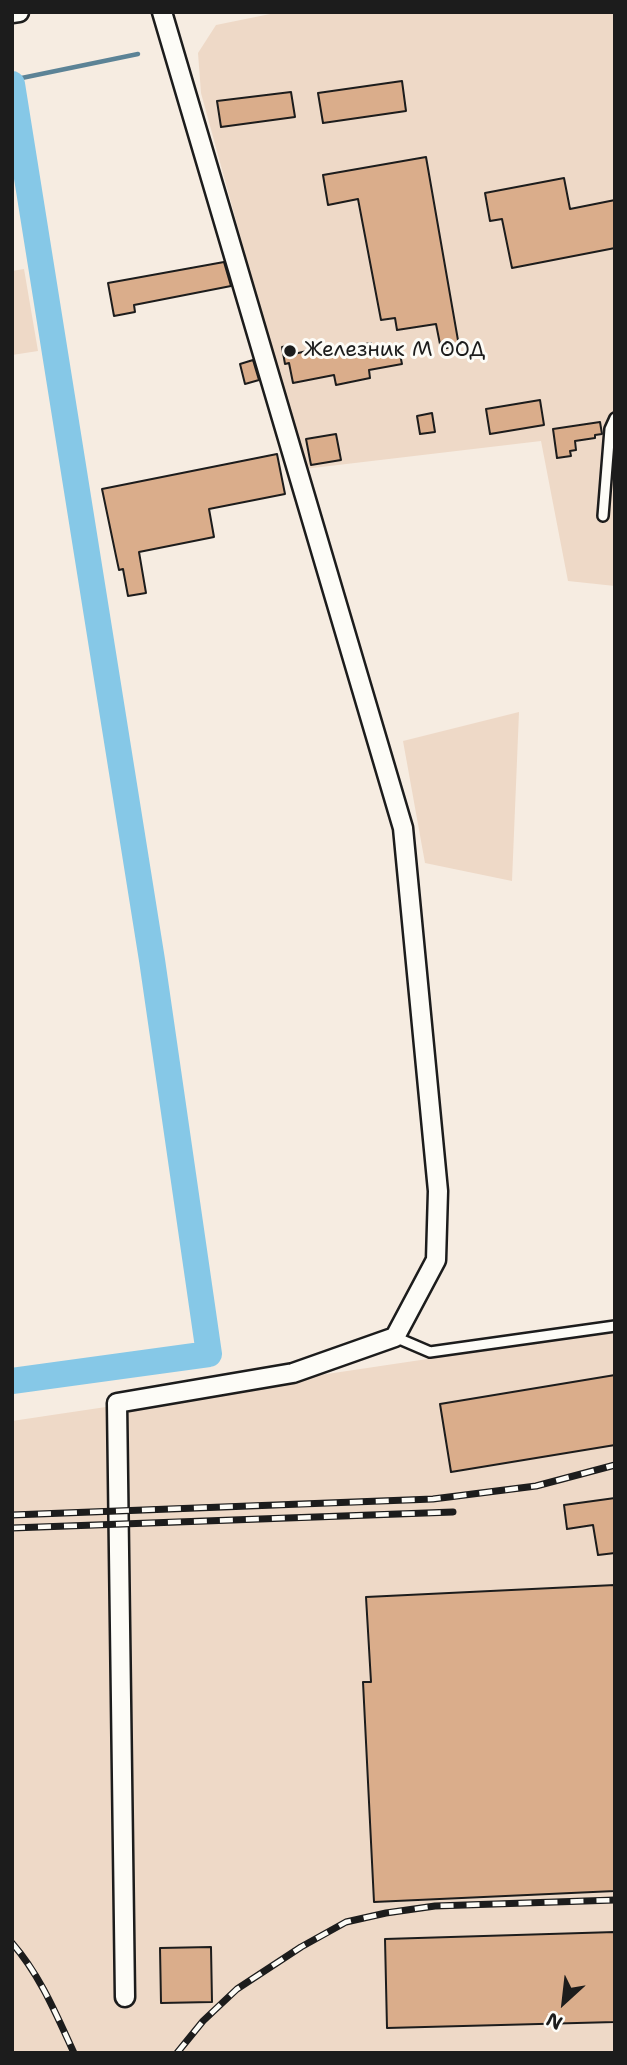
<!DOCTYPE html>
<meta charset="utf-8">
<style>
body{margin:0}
#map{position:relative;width:627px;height:2065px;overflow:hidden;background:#f6ece1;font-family:"Shantell Sans",sans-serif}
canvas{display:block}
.frame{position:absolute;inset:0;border:14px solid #1c1c1c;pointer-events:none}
.north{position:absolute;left:529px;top:1967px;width:70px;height:70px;-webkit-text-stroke:5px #fdfcf7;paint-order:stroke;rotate:207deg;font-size:19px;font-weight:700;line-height:28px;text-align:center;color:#1c1c1c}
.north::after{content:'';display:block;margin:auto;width:24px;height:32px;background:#1c1c1c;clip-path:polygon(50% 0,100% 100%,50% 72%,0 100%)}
</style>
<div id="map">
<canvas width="627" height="2065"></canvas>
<div class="frame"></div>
<div class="north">N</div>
</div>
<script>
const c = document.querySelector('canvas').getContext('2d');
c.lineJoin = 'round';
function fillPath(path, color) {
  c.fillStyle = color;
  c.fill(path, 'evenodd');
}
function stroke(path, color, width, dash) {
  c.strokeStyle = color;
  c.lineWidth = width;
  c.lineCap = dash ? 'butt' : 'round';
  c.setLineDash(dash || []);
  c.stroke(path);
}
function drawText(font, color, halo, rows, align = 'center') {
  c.font = font + ' "Shantell Sans",sans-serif';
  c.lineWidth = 6;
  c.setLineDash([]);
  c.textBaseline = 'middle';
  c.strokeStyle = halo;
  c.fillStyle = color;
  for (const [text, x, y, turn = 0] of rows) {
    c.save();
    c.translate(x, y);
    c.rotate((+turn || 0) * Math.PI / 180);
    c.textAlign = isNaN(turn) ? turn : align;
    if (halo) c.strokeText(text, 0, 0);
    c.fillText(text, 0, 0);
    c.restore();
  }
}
const built = new Path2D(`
 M 280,12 L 615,12 L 615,586 L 568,581 L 541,441 L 304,469 L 201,93 L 198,53 L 216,25 Z
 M 24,269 L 38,351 L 12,355 L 12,271 Z
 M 519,712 L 512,881 L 425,863 L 403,741 Z
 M 615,1331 L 615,2053 L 12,2053 L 12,1421 Z`);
const stream = new Path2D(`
 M 12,80 L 138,54`);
const river = new Path2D(`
 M 12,84 L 152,960 L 209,1354 L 12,1381`);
const building = new Path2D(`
 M 402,81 L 406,111 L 323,123 L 318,93 Z
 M 291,92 L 295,117 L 221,127 L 217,101 Z
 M 426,157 L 459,346 L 441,349 L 436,324 L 397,330 L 395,318 L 381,320 L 358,199 L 328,205 L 323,175 Z
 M 564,178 L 570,209 L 615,200 L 615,248 L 512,268 L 502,219 L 490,221 L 485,193 Z
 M 224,262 L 231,286 L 134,305 L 135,312 L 114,316 L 108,283 Z
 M 371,343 L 373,350 L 398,345 L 402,364 L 369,370 L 370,378 L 336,385 L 334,375 L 293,383 L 289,363 L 285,364 L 282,347 L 293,345 L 294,354 L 311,350 L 312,354 Z
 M 253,360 L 259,380 L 245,384 L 240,364 Z
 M 540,400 L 544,425 L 490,434 L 486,409 Z
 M 432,413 L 435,432 L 420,434 L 417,416 Z
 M 600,422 L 602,434 L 595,435 L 595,438 L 575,441 L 576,450 L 570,451 L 571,456 L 557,458 L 553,429 Z
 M 336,434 L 341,460 L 311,465 L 306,439 Z
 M 277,454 L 285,494 L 209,509 L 214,537 L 139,552 L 146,593 L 128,596 L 123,569 L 119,570 L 116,556 L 102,489 Z
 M 615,1375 L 615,1445 L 451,1472 L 440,1404 Z
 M 615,1498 L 615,1553 L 598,1555 L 593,1525 L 567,1529 L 564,1505 Z
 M 615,1585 L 615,1891 L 374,1902 L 363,1682 L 371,1682 L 366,1597 Z
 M 615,1932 L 615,2022 L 387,2028 L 385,1939 Z
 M 211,1947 L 212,2002 L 161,2003 L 160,1948 Z`);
const lane = new Path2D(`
 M 603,516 L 610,429 L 615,418
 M 395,1337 L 430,1352 L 615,1326`);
const street = new Path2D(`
 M 12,13 L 19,12
 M 125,1997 L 117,1403 L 293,1373 L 395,1337 L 436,1260 L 438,1191 L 403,828 L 162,12`);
const rail = new Path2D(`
 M 12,1515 L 433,1499 L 536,1486 L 615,1465
 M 12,1528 L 453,1512
 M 12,1943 C 40,1975 56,2014 74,2053
 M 177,2053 L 203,2021 L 237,1989 L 301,1947 L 346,1922 L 386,1913 L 435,1906 L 615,1900`);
const markers = [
 [290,351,7,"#1c1c1c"]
];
const poiNames = [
 ["Железник М ООД",304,351]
];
fillPath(built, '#eed9c7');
stroke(stream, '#5c8396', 4.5);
stroke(river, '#86c8e7', 26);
fillPath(building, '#daad8b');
stroke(building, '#1c1c1c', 2);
stroke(lane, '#1c1c1c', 14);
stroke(street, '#1c1c1c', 23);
stroke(lane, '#fdfcf7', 9);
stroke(street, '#fdfcf7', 18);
stroke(rail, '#1c1c1c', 7);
stroke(rail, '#fdfcf7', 4.5, [13]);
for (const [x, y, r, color] of markers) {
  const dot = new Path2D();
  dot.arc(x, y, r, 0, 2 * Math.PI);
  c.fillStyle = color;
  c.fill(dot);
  stroke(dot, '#fdfcf7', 2.5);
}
drawText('21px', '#1c1c1c', '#fdfcf7', poiNames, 'left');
</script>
